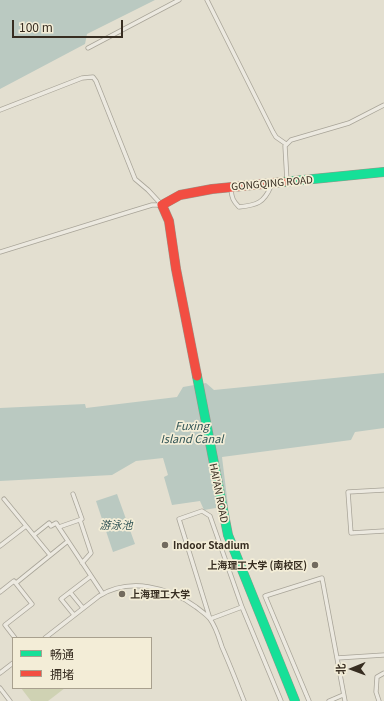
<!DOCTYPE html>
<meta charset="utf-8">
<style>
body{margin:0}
#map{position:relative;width:384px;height:701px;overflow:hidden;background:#e3dfd0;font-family:Georgia,"Noto Sans SC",serif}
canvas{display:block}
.legend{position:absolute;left:12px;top:637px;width:140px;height:52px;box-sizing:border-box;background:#f3edd7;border:1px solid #a8a08e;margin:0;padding:5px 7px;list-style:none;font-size:12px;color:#372d21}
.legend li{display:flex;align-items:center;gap:8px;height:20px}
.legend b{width:20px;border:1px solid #a8a08e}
.north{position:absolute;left:332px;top:649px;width:40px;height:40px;-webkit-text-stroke:3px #f3edd7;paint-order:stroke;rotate:269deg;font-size:11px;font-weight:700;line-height:16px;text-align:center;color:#372d21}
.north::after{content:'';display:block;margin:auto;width:14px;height:18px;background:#372d21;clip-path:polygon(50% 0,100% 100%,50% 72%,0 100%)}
.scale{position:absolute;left:12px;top:20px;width:111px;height:18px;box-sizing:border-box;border:2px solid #372d21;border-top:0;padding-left:5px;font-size:12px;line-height:14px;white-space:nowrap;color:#372d21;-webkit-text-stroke:3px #f3edd7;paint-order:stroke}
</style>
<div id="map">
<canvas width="384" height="701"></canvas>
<ul class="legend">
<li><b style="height:5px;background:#16e098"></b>畅通</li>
<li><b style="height:5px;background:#f24e42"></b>拥堵</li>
</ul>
<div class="north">北</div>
<div class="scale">100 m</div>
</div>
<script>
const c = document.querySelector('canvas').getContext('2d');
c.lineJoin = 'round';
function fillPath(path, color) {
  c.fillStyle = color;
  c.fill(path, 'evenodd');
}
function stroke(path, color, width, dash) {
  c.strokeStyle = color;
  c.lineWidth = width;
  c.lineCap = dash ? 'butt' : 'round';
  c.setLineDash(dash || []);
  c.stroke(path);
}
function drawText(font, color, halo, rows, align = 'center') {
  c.font = font + ' Georgia,"Noto Sans SC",serif';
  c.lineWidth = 3.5;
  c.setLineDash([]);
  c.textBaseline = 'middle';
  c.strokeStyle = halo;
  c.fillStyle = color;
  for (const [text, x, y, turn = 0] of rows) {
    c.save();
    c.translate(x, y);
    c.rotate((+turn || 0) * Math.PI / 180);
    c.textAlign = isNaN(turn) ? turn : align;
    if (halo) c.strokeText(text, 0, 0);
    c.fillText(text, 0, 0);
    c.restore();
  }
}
const green = new Path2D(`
 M 21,688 L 65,688 L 48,701 L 31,701 Z`);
const water = new Path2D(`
 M 0,0 L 155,0 L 87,34 L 85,44 L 0,89 Z
 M 384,373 L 384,428 L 355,432 L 351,440 L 222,457 L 228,506 L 204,510 L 200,501 L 172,505 L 164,477 L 168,475 L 163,458 L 136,461 L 112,475 L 0,481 L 0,408 L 85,404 L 86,408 L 177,397 L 183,387 L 206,383 L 214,390 Z
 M 117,494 L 135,544 L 113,552 L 96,501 Z`);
const lane = new Path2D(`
 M 207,0 L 273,132 L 276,137 L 286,144
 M 88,48 L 179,0
 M 0,110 L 82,78 L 93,77 L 96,81 L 135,179 L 148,190 L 161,204
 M 287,181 L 285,146 L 291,140 L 349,123 L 384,105
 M 231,190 C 232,198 233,201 239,207 C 257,205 264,203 271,186
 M 0,252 L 129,212 L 152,205 L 161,205
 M 384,490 L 348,492 L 351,533 L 384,531
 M 4,499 L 50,555
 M 80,520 L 91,553 L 82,563
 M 59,527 L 82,519 L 73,494
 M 34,535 L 49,523 L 51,526 L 56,523 L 103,594
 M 0,546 L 26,526
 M 16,583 L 68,541
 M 0,592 L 14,581 L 32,604 L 5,625 L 15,638
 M 70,592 L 83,608
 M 242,607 L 210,619 L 179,519 L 202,511 L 210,516 L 242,607 L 281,701
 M 74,615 L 61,599 L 91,576
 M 45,638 L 99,596 C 130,577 169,587 196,607 C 201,611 206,614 210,619 C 216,627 219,638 222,647 C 230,665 237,683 244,701
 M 337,658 L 384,655
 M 0,673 L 13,663
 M 0,688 L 10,701
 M 309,701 L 265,596 L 322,578 L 345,701
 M 329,701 L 343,695
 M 379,701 L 376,692 L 377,677 L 384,673`);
const fast = new Path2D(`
 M 283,182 L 384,172
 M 197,376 L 228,535 L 295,701`);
const jam = new Path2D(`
 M 197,376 L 176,269 L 169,221 L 162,205 L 180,195 L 212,189 L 283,182`);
const markers = [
 [165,545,4,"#736b5e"],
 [315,565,4,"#736b5e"],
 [122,594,4,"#736b5e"]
];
const streetNames = [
 ["GONGQING ROAD",272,183,-5],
 ["HAI'AN ROAD",219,493,79]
];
const poiNames = [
 ["Indoor Stadium",173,545],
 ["上海理工大学 (南校区)",307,565,"right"],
 ["上海理工大学",130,594]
];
const waterNames = [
 ["Fuxing",192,426],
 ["Island Canal",192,439],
 ["游泳池",116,525]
];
fillPath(green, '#cfd2b3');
fillPath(water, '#bac9c1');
stroke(lane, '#a8a498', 5);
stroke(fast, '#989488', 10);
stroke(jam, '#989488', 10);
stroke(lane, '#ece9e0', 3.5);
stroke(fast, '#16e098', 9);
stroke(jam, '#f24e42', 9);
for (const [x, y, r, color] of markers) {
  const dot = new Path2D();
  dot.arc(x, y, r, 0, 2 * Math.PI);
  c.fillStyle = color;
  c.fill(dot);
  stroke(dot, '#f3edd7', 1.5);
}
drawText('10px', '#372d21', '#f3edd7', streetNames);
drawText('bold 10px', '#372d21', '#f3edd7', poiNames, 'left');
drawText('italic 11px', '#315455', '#f3edd7', waterNames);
</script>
